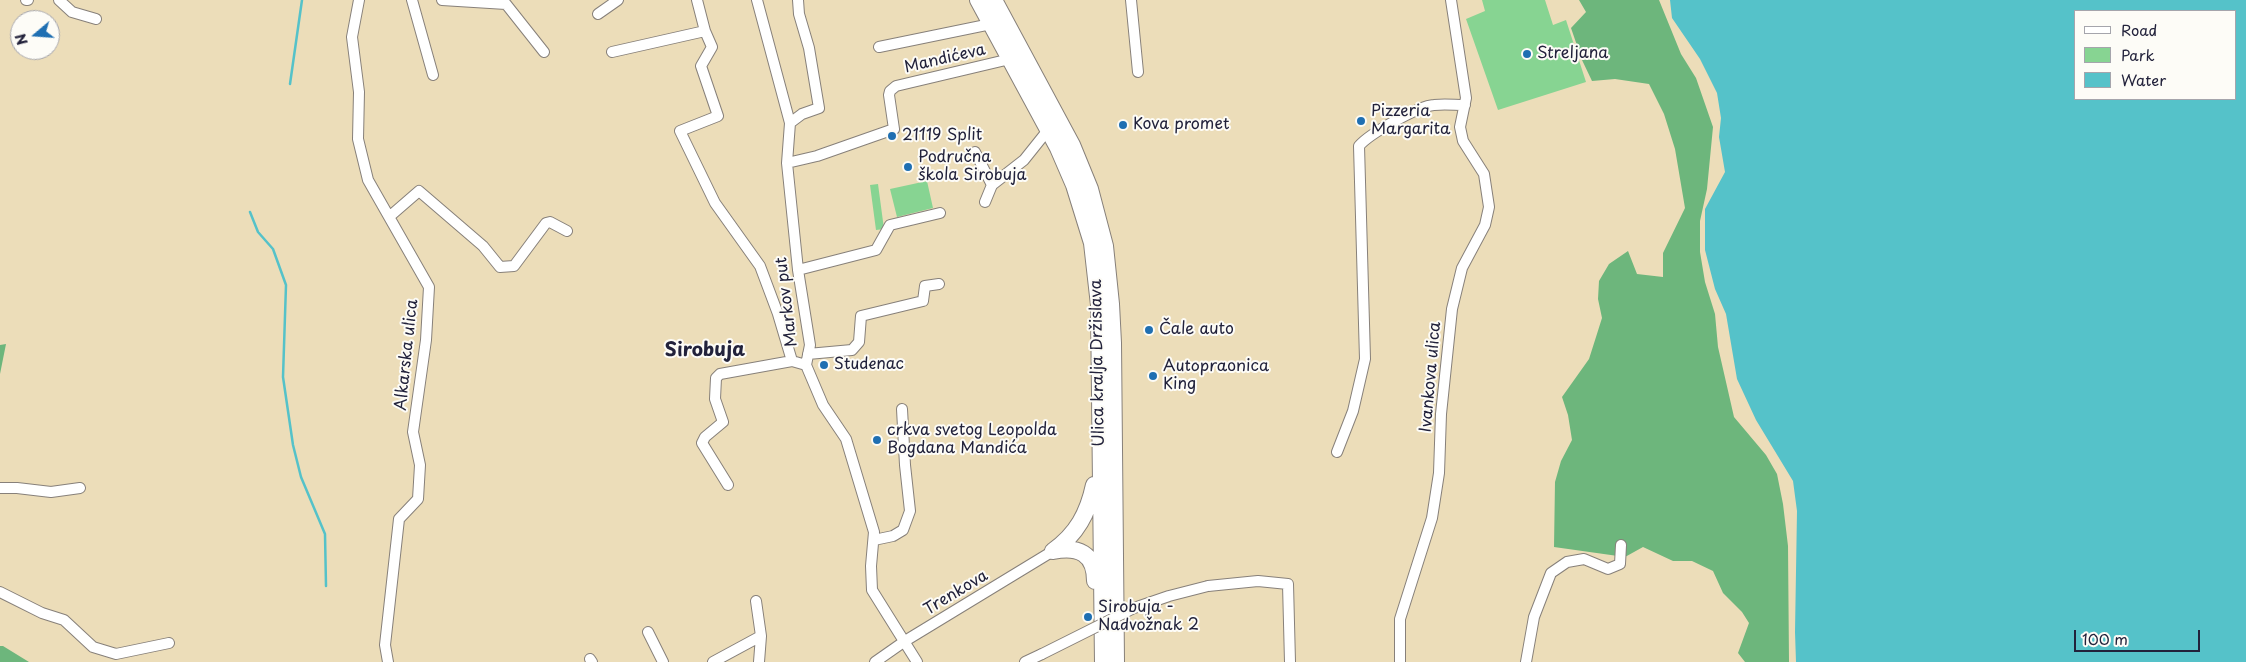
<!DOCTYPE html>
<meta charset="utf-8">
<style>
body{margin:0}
#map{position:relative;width:2246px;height:662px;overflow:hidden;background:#ecddb9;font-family:"Playpen Sans",sans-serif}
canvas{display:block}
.legend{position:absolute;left:2074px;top:10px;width:162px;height:90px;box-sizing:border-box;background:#fdfcf7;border:1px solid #a5a5ac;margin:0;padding:6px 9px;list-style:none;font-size:15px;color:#22223b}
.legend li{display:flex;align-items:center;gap:10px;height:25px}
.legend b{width:25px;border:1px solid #a5a5ac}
.north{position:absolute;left:10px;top:10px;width:50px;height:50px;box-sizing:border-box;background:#fdfcf7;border:1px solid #a5a5ac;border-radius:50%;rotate:252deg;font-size:14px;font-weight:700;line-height:20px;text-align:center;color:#22223b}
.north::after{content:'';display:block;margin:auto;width:18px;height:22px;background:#1f6fb2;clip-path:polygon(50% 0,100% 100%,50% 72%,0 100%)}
.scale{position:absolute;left:2074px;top:630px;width:126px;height:22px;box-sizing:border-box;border:2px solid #22223b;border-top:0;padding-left:6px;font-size:15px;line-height:18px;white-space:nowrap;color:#22223b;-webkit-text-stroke:4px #fdfcf7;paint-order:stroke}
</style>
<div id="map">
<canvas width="2246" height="662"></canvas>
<ul class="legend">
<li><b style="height:6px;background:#fff"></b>Road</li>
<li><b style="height:14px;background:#87d492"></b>Park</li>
<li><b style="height:14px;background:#55c2c9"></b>Water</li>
</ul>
<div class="north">N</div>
<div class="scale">100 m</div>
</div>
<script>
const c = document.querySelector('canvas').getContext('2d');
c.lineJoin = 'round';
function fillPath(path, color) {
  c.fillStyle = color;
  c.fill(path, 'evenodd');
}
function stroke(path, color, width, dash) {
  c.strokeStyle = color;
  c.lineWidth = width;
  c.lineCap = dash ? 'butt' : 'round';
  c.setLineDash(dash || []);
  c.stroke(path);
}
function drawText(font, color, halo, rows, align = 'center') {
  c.font = font + ' "Playpen Sans",sans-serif';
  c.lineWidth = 4;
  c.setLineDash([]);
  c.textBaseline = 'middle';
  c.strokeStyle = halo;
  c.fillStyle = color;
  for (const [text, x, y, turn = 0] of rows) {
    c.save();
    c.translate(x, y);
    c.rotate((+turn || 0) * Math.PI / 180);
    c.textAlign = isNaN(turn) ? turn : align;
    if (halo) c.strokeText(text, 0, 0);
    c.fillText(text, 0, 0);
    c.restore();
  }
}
const green = new Path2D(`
 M 1482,0 L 1545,0 L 1553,25 L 1566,20 L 1586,82 L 1498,110 L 1466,19 L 1485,11 Z
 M 927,181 L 933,208 L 897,217 L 890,189 Z
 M 878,184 L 884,229 L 876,230 L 870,185 Z`);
const forest = new Path2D(`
 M 1579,0 L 1659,0 L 1681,54 L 1696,78 L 1713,127 L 1707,189 L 1700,221 L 1700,252 L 1705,282 L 1715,314 L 1718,347 L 1734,417 L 1766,455 L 1777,474 L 1783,504 L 1788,546 L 1789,662 L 1745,662 L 1738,653 L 1749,623 L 1742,612 L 1723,593 L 1713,571 L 1692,561 L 1673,561 L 1643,547 L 1625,557 L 1554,547 L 1555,482 L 1561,461 L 1572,440 L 1568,415 L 1562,397 L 1589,359 L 1596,337 L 1602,318 L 1598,299 L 1599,281 L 1609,264 L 1628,251 L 1637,274 L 1663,277 L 1663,253 L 1685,208 L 1675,149 L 1664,114 L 1649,84 L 1615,79 L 1592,81 L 1582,60 L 1571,28 L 1586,12 Z
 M 6,344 L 0,374 L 0,345 Z
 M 0,646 L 3,646 L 29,662 L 0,662 Z`);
const water = new Path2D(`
 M 1670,0 L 2246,0 L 2246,662 L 1796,662 L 1795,632 L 1797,511 L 1793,481 L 1756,420 L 1737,379 L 1726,314 L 1715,289 L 1705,250 L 1705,209 L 1725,172 L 1719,137 L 1721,118 L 1717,93 L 1700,59 L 1672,18 ZM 2075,11 L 2235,11 L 2235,99 L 2075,99 Z`);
const stream = new Path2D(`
 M 290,84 L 302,0
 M 250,212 L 258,232 L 273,249 L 286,285 L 283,377 L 293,445 L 301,477 L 325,534 L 326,586`);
const minor = new Path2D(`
 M 26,0 L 28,0
 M 59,0 L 72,12 L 96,19
 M 359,0 L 352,37 L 359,92 L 358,139 L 368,180 L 429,287 L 426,340 L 413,432 L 420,465 L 418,499 L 399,519 L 385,645 L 388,662
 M 412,0 L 433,75
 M 442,0 L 506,4 L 544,52
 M 697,0 L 705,31 L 712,47 L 701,66 L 718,116 L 680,131 L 715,203 L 760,266 L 778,314 L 792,361 L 806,365
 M 757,0 L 790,123 L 787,163 L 798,270 L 810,345 L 806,365 L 823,405 L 846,439 L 874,532 L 871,566 L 872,590 L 917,662
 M 1131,0 L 1138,72
 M 598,14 L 618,0
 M 879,47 L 991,24
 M 612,52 L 705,31
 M 790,123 L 802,114 L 819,108 L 809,48 L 799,14 L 798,0
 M 975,152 L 992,185 L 985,202
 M 787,163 L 817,156 L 894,129 L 889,95 L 890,91 L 896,86 L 1010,59
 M 992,185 L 1024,160 L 1048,130
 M 389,217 L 419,191 L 483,246 L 500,267 L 514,266 L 546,223 L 550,222 L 567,231
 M 798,270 L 876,250 L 890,225 L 940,213
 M 808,354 L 852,350 L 859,342 L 861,316 L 923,301 L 925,286 L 939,284
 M 1337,452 L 1353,411 L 1365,359 L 1359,146 C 1369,134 1418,106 1434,105 C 1444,104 1455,105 1465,105
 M 728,485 L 702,443 L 705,437 L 723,422 L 715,399 L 716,378 L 720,374 L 792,361
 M 0,488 L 17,488 L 51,492 L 80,488
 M 874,540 L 893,536 L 903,530 L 910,511 L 905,465 L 902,409
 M 1208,586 L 1258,581 L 1288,584 L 1290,662
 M 0,592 L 42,613 L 64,620 L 93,647 L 116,654 L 169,643
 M 756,601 L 761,636 L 759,662
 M 648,632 L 663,662
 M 590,659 L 592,662
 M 713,662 L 761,636
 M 875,662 L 905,641 L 1053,551
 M 1025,662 L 1042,654
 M 1400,662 L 1400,619 L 1432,518 L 1439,473 L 1441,414 L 1452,309 L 1462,268 L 1485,225 L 1489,207 L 1484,174 L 1463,141 L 1460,127 L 1466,98 L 1451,0
 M 1526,662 L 1534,617 L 1551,573 L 1567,562 L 1584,559 L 1608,569 L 1620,564 L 1621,545`);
const trunk = new Path2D(`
 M 978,0 L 1058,148 L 1074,185 L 1092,243 L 1099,305 L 1103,662
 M 994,0 L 1072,145 L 1090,189 L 1105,246 L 1111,304 L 1113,343 L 1116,662
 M 1053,551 C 1077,534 1088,513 1094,485
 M 1053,551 C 1078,546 1095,553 1095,581`);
const minorBridge = new Path2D(`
 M 1042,654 L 1134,608 L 1169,596 L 1208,586`);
const markers = [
 [1527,54,5,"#1f6fb2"],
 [1361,121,5,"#1f6fb2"],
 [1123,125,5,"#1f6fb2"],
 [892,136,5,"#1f6fb2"],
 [908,167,5,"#1f6fb2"],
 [1149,330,5,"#1f6fb2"],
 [824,365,5,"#1f6fb2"],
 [1153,376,5,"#1f6fb2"],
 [877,440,5,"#1f6fb2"],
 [1088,617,5,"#1f6fb2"]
];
const poiNames = [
 ["Streljana",1537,54],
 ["Pizzeria",1371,112],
 ["Margarita",1371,130],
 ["Kova promet",1133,125],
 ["21119 Split",902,136],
 ["Područna",918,158],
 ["škola Sirobuja",918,176],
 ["Čale auto",1159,330],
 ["Studenac",834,365],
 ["Autopraonica",1163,367],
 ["King",1163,385],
 ["crkva svetog Leopolda",887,431],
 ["Bogdana Mandića",887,449],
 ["Sirobuja -",1098,608],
 ["Nadvožnak 2",1098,626]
];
const streetNames = [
 ["Mandićeva",945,59,-13],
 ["Markov put",787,302,-97],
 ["Alkarska ulica",407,355,-84],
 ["Ulica kralja Držislava",1098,363,-91],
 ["Ivankova ulica",1431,377,-85],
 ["Trenkova",956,593,-31]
];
const quarterNames = [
 ["Sirobuja",705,351]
];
fillPath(green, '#87d492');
fillPath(forest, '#6db67c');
fillPath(water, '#55c2c9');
stroke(stream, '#55c2c9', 2.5);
stroke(minor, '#87807a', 12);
stroke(trunk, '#87807a', 18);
stroke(minor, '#fff', 10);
stroke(trunk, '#fff', 16);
stroke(minorBridge, '#87807a', 12, []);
stroke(minorBridge, '#fff', 10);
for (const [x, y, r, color] of markers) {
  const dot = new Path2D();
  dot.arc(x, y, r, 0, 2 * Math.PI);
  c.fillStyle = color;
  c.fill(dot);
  stroke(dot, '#fdfcf7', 2);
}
drawText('16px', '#22223b', '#fdfcf7', poiNames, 'left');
drawText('16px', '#22223b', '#fdfcf7', streetNames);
drawText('bold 19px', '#22223b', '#fdfcf7', quarterNames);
</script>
